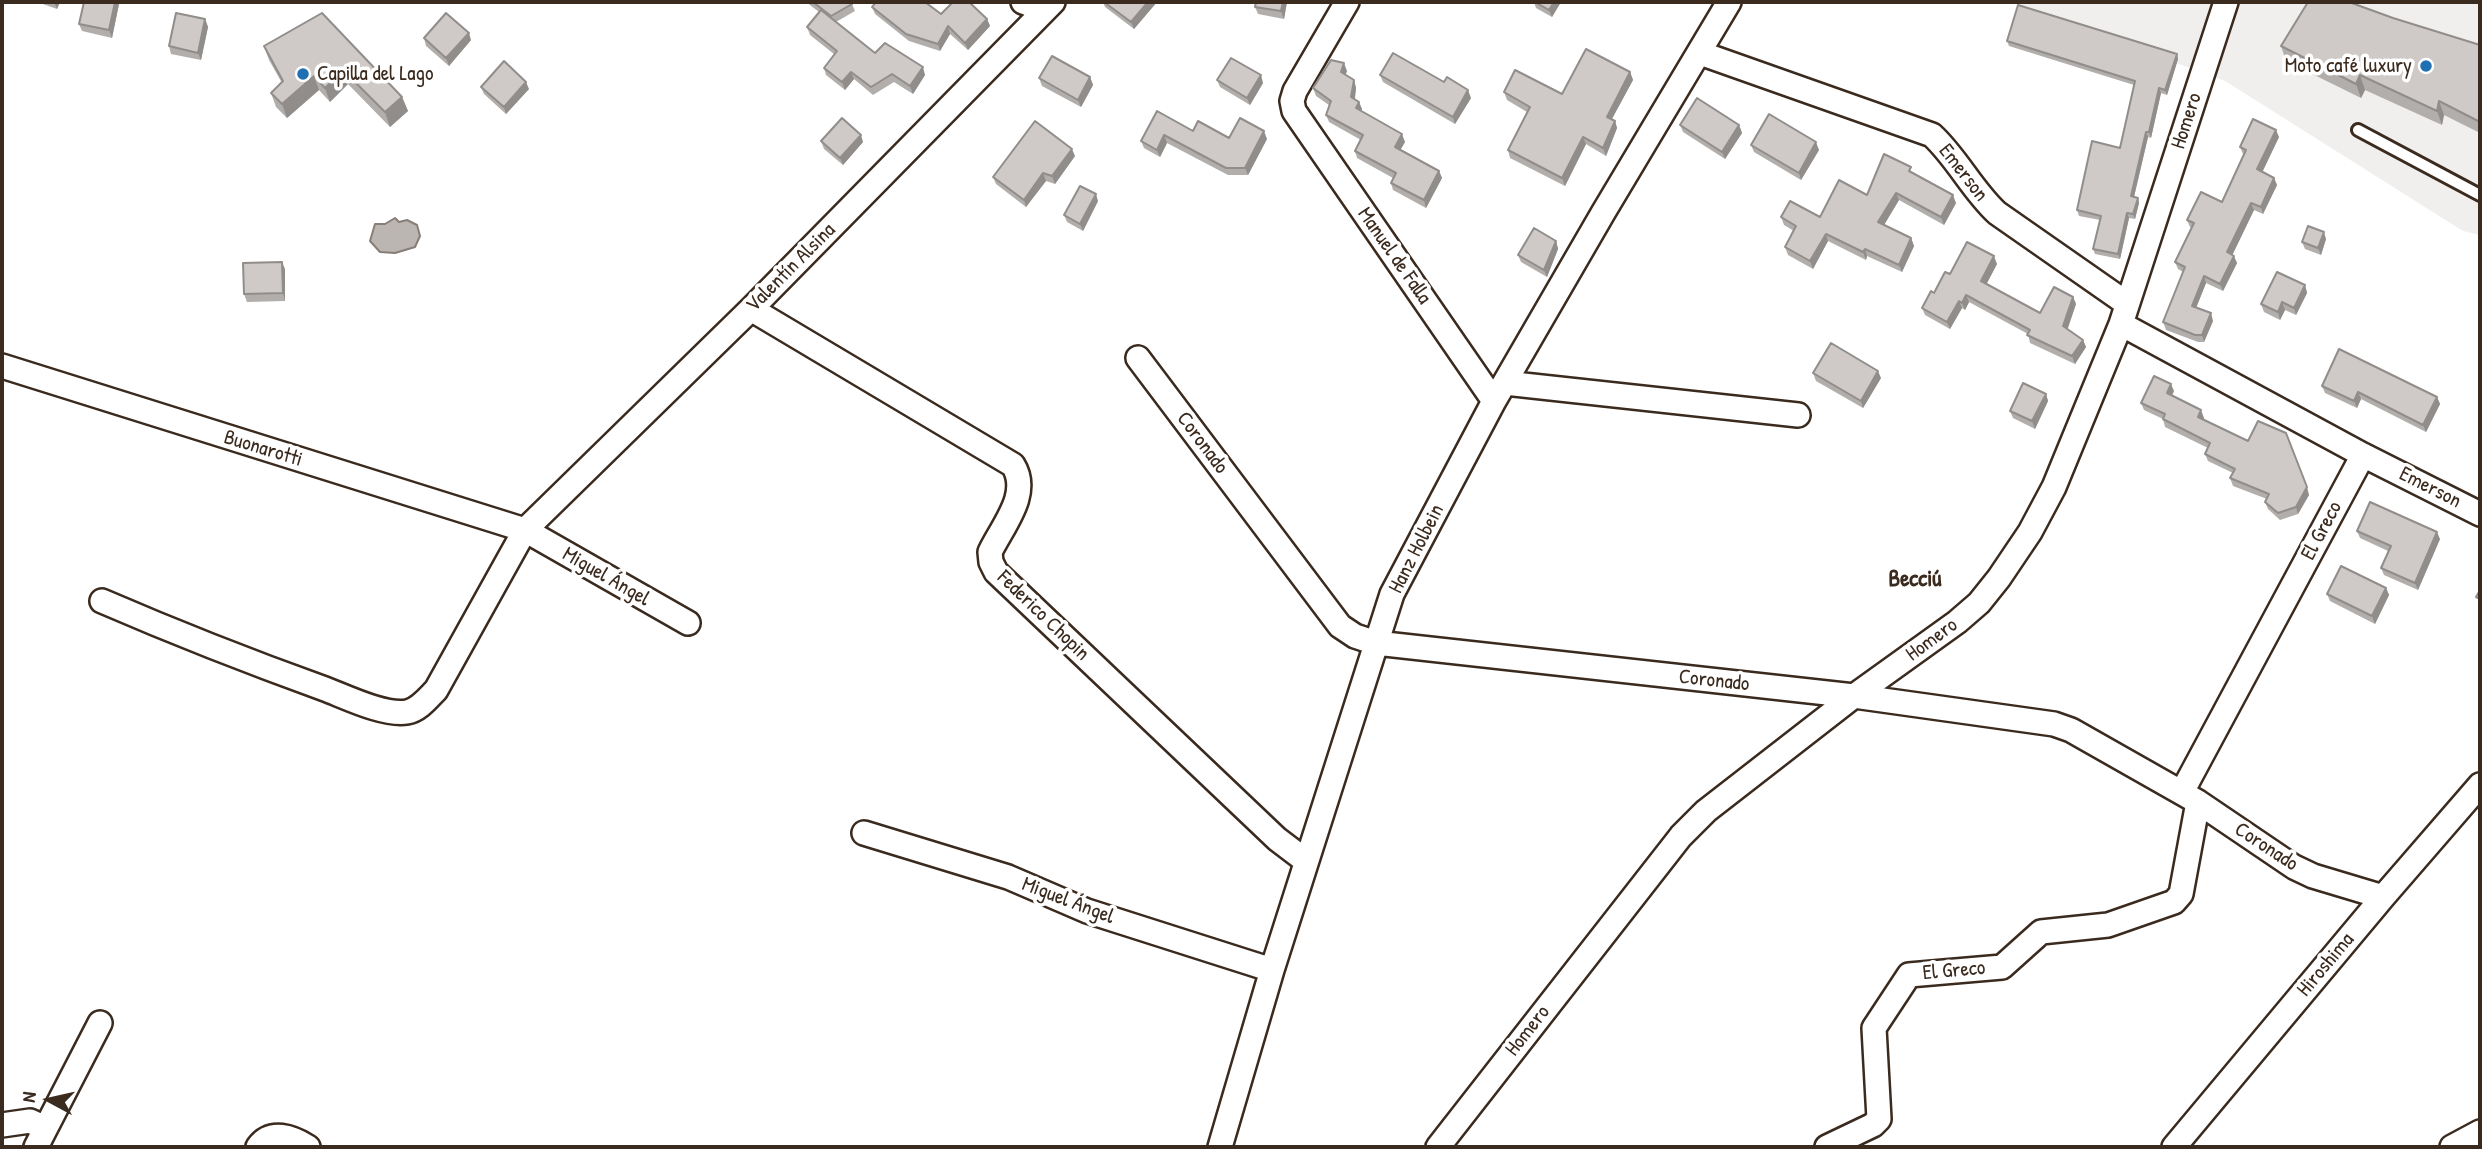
<!DOCTYPE html>
<meta charset="utf-8">
<style>
body{margin:0}
#map{position:relative;width:2482px;height:1149px;overflow:hidden;background:#fff;font-family:"Patrick Hand",sans-serif}
canvas{display:block}
.frame{position:absolute;inset:0;border:4px solid #3b2a1e;pointer-events:none}
.north{position:absolute;left:14px;top:1065px;width:70px;height:70px;-webkit-text-stroke:5px #fff;paint-order:stroke;rotate:278deg;font-size:19px;font-weight:700;line-height:28px;text-align:center;color:#3b2a1e}
.north::after{content:'';display:block;margin:auto;width:24px;height:32px;background:#3b2a1e;clip-path:polygon(50% 0,100% 100%,50% 72%,0 100%)}
</style>
<div id="map">
<canvas width="2482" height="1149"></canvas>
<div class="frame"></div>
<div class="north">N</div>
</div>
<script>
const c = document.querySelector('canvas').getContext('2d');
c.lineJoin = 'round';
function fill(path, color) {
  c.fillStyle = color;
  c.fill(path, 'evenodd');
}
function strokePath(path, color, width, dash) {
  c.strokeStyle = color;
  c.lineWidth = width;
  c.lineCap = dash ? 'butt' : 'round';
  c.setLineDash(dash || []);
  c.stroke(path);
}
function label(font, color, halo, rows, align = 'center') {
  c.font = font + ' "Patrick Hand",sans-serif';
  c.lineWidth = 7;
  c.setLineDash([]);
  c.textBaseline = 'middle';
  c.strokeStyle = halo;
  c.fillStyle = color;
  for (const [text, x, y, turn = 0] of rows) {
    c.save();
    c.translate(x, y);
    c.rotate((+turn || 0) * Math.PI / 180);
    c.textAlign = isNaN(turn) ? turn : align;
    if (halo) c.strokeText(text, 0, 0);
    c.fillText(text, 0, 0);
    c.restore();
  }
}
fill(new Path2D(`
 M 2012,2 L 2480,2 L 2480,235 L 2463,231 L 2225,81 Z`), '#f1efee');
const water = new Path2D(`
 M 395,218 L 399,222 L 407,220 L 417,225 L 420,236 L 415,247 L 395,253 L 380,252 L 370,241 L 375,224 L 385,224 Z`);
fill(water, '#bcb6b3');
strokePath(water, '#887e77', 2);
const service = new Path2D(`
 M 2358,130 L 2480,195`);
const minor = new Path2D(`
 M 1023,2 L 1045,10
 M 1347,2 L 1295,91 L 1292,101 L 1294,111 L 1494,401
 M 1700,53 L 1932,135 C 1957,158 1972,190 1997,213 L 2126,303
 M 751,309 L 1013,465 C 1031,494 1003,525 990,552 L 991,562 L 996,572 L 1277,839 L 1306,861
 M 2121,324 L 2363,455 L 2480,514
 M 1138,358 L 1340,626 L 1355,636 L 1376,643 L 1854,696 L 2054,724 L 2071,730 L 2198,802 L 2294,867 L 2313,876 L 2383,897
 M 2,366 L 525,530 L 688,623
 M 1505,383 L 1798,415
 M 102,601 C 176,633 250,662 325,689 C 346,697 385,716 407,712 C 419,710 428,698 436,690 L 525,530 L 751,309 L 1053,2
 M 2182,792 L 2363,455
 M 864,833 L 1008,877 L 1087,911 L 1272,970
 M 2,1125 L 30,1121 L 45,1128
 M 36,1147 L 100,1023
 M 258,1147 C 271,1129 292,1137 308,1147
 M 1220,1147 L 1272,970 L 1392,594 L 1494,401 L 1603,213 L 1729,2
 M 1438,1147 L 1681,836 L 1706,811 L 1854,696 L 1957,622 L 1979,603 L 1999,578 L 2030,532 L 2054,487 L 2121,324 L 2226,2
 M 1827,1147 L 1873,1125 L 1879,1119 L 1874,1028 L 1909,975 L 2002,967 L 2041,932 L 2108,925 L 2174,902 L 2181,894 L 2198,802
 M 2174,1147 L 2383,897 L 2480,785
 M 2452,1147 L 2480,1132`);
strokePath(service, '#3b2a1e', 16);
strokePath(minor, '#3b2a1e', 28);
strokePath(service, '#fff', 10);
strokePath(minor, '#fff', 23);
fill(new Path2D(`
 M 37,2 L 60,2 L 57,9 Z
 M 806,2 L 849,2 L 852,4 L 855,11 L 836,22 L 875,53 L 925,75 L 913,94 L 894,82 L 873,95 L 854,79 L 845,90 L 826,75 L 824,68 L 834,54 L 810,35 L 807,27 L 819,12 Z
 M 1103,2 L 1157,2 L 1134,29 L 1105,7 Z
 M 1256,2 L 1287,2 L 1284,19 L 1258,14 L 1255,7 Z
 M 1534,2 L 1561,2 L 1552,17 L 1536,8 Z
 M 119,4 L 112,38 L 82,31 L 79,24 Z
 M 872,7 L 987,19 L 990,26 L 968,50 L 950,34 L 940,51 L 909,41 L 875,14 Z
 M 322,13 L 402,97 L 408,111 L 390,127 L 348,84 L 330,102 L 319,90 L 287,118 L 276,107 L 271,93 L 282,83 L 269,60 L 264,46 Z
 M 2393,18 L 2480,45 L 2480,133 L 2444,115 L 2442,125 L 2365,90 L 2361,98 L 2286,61 L 2281,46 Z
 M 205,19 L 208,27 L 201,60 L 171,54 L 169,46 Z
 M 424,38 L 471,40 L 449,66 L 426,46 Z
 M 2007,41 L 2177,54 L 2178,59 L 2167,95 L 2161,93 L 2151,138 L 2148,137 L 2134,197 L 2138,198 L 2139,203 L 2135,219 L 2129,218 L 2120,259 L 2095,254 L 2093,249 L 2100,220 L 2079,216 L 2077,210 L 2120,148 L 2134,85 L 2009,46 Z
 M 1347,71 L 1345,75 L 1354,80 L 1356,88 L 1355,99 L 1359,102 L 1362,109 L 1361,111 L 1405,142 L 1400,150 L 1439,171 L 1442,178 L 1426,208 L 1393,190 L 1391,183 L 1393,178 L 1357,158 L 1355,151 L 1361,140 L 1329,122 L 1326,115 L 1329,105 L 1316,96 L 1313,88 Z
 M 1630,72 L 1633,80 L 1612,119 L 1615,121 L 1617,128 L 1606,156 L 1586,144 L 1565,186 L 1510,158 L 1508,150 L 1527,112 L 1507,100 L 1504,92 L 1562,94 Z
 M 1380,75 L 1471,98 L 1455,124 L 1383,82 Z
 M 1090,77 L 1093,85 L 1081,107 L 1042,86 L 1039,78 Z
 M 1217,80 L 1263,83 L 1250,105 L 1220,87 Z
 M 481,87 L 529,89 L 506,114 L 484,94 Z
 M 1157,111 L 1193,131 L 1229,138 L 1267,139 L 1248,175 L 1228,175 L 1167,143 L 1160,157 L 1144,148 L 1141,141 Z
 M 1680,125 L 1739,125 L 1742,133 L 1725,159 L 1683,132 Z
 M 2279,137 L 2262,172 L 2274,178 L 2277,185 L 2263,214 L 2254,210 L 2232,255 L 2237,263 L 2223,291 L 2206,283 L 2196,308 L 2213,321 L 2204,342 L 2198,342 L 2166,330 L 2163,322 L 2183,272 L 2178,269 L 2175,262 L 2192,228 L 2190,227 L 2187,220 L 2222,202 L 2244,155 L 2243,154 L 2240,147 Z
 M 821,141 L 863,142 L 843,165 L 824,149 Z
 M 1751,145 L 1819,150 L 1801,180 L 1754,152 Z
 M 1075,156 L 1055,184 L 1046,181 L 1026,207 L 996,184 L 993,177 Z
 M 1914,174 L 1956,203 L 1944,225 L 1899,200 L 1884,225 L 1911,238 L 1914,246 L 1902,272 L 1867,256 L 1866,260 L 1828,241 L 1813,269 L 1788,255 L 1785,247 L 1794,231 L 1784,225 L 1781,217 L 1820,217 Z
 M 1098,201 L 1083,231 L 1067,222 L 1064,215 Z
 M 2326,239 L 2321,255 L 2305,249 L 2302,242 Z
 M 1556,241 L 1558,249 L 1547,277 L 1521,262 L 1518,255 Z
 M 1997,264 L 1986,284 L 2040,313 L 2073,297 L 2076,304 L 2067,329 L 2083,340 L 2086,347 L 2075,364 L 2030,343 L 2028,334 L 1969,302 L 1965,310 L 1962,308 L 1950,329 L 1925,315 L 1922,308 L 1950,274 Z
 M 285,269 L 285,301 L 247,302 L 244,294 Z
 M 2305,285 L 2307,293 L 2296,315 L 2285,310 L 2280,320 L 2264,312 L 2261,304 Z
 M 1813,373 L 1881,378 L 1863,408 L 1816,381 Z
 M 2322,386 L 2437,397 L 2440,404 L 2426,432 L 2361,399 L 2357,408 L 2325,393 Z
 M 2174,391 L 2172,396 L 2204,418 L 2203,419 L 2309,495 L 2298,514 L 2280,520 L 2268,509 L 2265,502 L 2267,499 L 2233,486 L 2230,478 L 2233,473 L 2208,461 L 2205,454 L 2208,448 L 2165,427 L 2163,419 L 2144,410 L 2141,403 Z
 M 2046,394 L 2048,401 L 2035,429 L 2013,418 L 2010,411 Z
 M 2357,531 L 2440,539 L 2418,590 L 2384,575 L 2381,568 L 2388,551 L 2360,538 Z
 M 2386,588 L 2389,595 L 2375,624 L 2330,601 L 2327,594 Z`), '#b2aeab');
fill(new Path2D(`
 M 54,2 L 60,2 L 57,9 Z
 M 115,2 L 118,2 L 119,4 L 112,38 L 109,30 Z
 M 1148,2 L 1157,2 L 1134,29 L 1131,22 Z
 M 1283,2 L 1287,2 L 1284,19 L 1281,11 Z
 M 1554,2 L 1561,2 L 1552,17 L 1549,10 Z
 M 205,19 L 208,27 L 201,60 L 198,53 Z
 M 987,19 L 990,26 L 968,50 L 965,43 Z
 M 948,26 L 950,34 L 940,51 L 938,44 Z
 M 469,33 L 471,40 L 449,66 L 446,58 Z
 M 2177,54 L 2178,59 L 2167,95 L 2165,90 Z
 M 1344,63 L 1347,71 L 1344,79 L 1341,72 Z
 M 923,67 L 925,75 L 913,94 L 910,86 Z
 M 343,70 L 348,84 L 330,102 L 325,88 Z
 M 851,72 L 854,79 L 845,90 L 842,82 Z
 M 1630,72 L 1633,80 L 1609,124 L 1607,117 Z
 M 1261,75 L 1263,83 L 1250,105 L 1247,98 Z
 M 2360,75 L 2365,90 L 2361,98 L 2356,84 Z
 M 314,76 L 319,90 L 287,118 L 282,104 Z
 M 1090,77 L 1093,85 L 1081,107 L 1078,100 Z
 M 1354,80 L 1356,88 L 1354,104 L 1351,97 Z
 M 526,82 L 529,89 L 506,114 L 504,107 Z
 M 2159,88 L 2161,93 L 2151,138 L 2149,132 Z
 M 1468,90 L 1471,98 L 1455,124 L 1453,117 Z
 M 402,97 L 408,111 L 390,127 L 385,112 Z
 M 2439,101 L 2444,115 L 2442,125 L 2437,111 Z
 M 1359,102 L 1362,109 L 1358,116 L 1356,108 Z
 M 1615,121 L 1617,128 L 1606,156 L 1603,148 Z
 M 1739,125 L 1742,133 L 1725,159 L 1722,152 Z
 M 2276,130 L 2279,137 L 2260,177 L 2257,169 Z
 M 1264,131 L 1267,139 L 1248,175 L 1245,168 Z
 M 2146,132 L 2148,137 L 2133,201 L 2131,196 Z
 M 1402,134 L 1405,142 L 1398,154 L 1395,147 Z
 M 861,135 L 863,142 L 843,165 L 840,158 Z
 M 1164,135 L 1167,143 L 1160,157 L 1157,150 Z
 M 1583,137 L 1586,144 L 1565,186 L 1562,178 Z
 M 1816,142 L 1819,150 L 1801,180 L 1799,173 Z
 M 1072,149 L 1075,156 L 1055,184 L 1052,176 Z
 M 1439,171 L 1442,178 L 1426,208 L 1424,200 Z
 M 1043,173 L 1046,181 L 1026,207 L 1024,200 Z
 M 2274,178 L 2277,185 L 2263,214 L 2261,207 Z
 M 1896,193 L 1899,200 L 1881,230 L 1878,222 Z
 M 1096,194 L 1098,201 L 1083,231 L 1080,224 Z
 M 1953,195 L 1956,203 L 1944,225 L 1941,217 Z
 M 2138,198 L 2139,203 L 2135,219 L 2133,214 Z
 M 2251,203 L 2254,210 L 2230,260 L 2227,252 Z
 M 2127,213 L 2129,218 L 2120,259 L 2118,254 Z
 M 2324,232 L 2326,239 L 2321,255 L 2318,248 Z
 M 1826,234 L 1828,241 L 1813,269 L 1810,261 Z
 M 1911,238 L 1914,246 L 1902,272 L 1899,265 Z
 M 1556,241 L 1558,249 L 1547,277 L 1544,270 Z
 M 1865,249 L 1867,256 L 1866,260 L 1863,252 Z
 M 1994,256 L 1997,264 L 1984,289 L 1981,281 Z
 M 2234,256 L 2237,263 L 2223,291 L 2220,284 Z
 M 282,262 L 285,269 L 285,301 L 283,293 Z
 M 2204,276 L 2206,283 L 2194,313 L 2192,306 Z
 M 2305,285 L 2307,293 L 2296,315 L 2294,308 Z
 M 1966,295 L 1969,302 L 1965,310 L 1962,303 Z
 M 2073,297 L 2076,304 L 2066,334 L 2063,326 Z
 M 1959,301 L 1962,308 L 1950,329 L 1947,322 Z
 M 2282,302 L 2285,310 L 2280,320 L 2278,312 Z
 M 2211,313 L 2213,321 L 2204,342 L 2202,335 Z
 M 2083,340 L 2086,347 L 2075,364 L 2072,356 Z
 M 1878,371 L 1881,378 L 1863,408 L 1861,401 Z
 M 2171,384 L 2174,391 L 2169,400 L 2167,393 Z
 M 2358,392 L 2361,399 L 2357,408 L 2354,401 Z
 M 2046,394 L 2048,401 L 2035,429 L 2032,421 Z
 M 2437,397 L 2440,404 L 2426,432 L 2423,425 Z
 M 2201,410 L 2204,418 L 2201,424 L 2198,417 Z
 M 2307,487 L 2309,495 L 2298,514 L 2296,507 Z
 M 2437,532 L 2440,539 L 2418,590 L 2415,583 Z
 M 2386,588 L 2389,595 L 2375,624 L 2372,616 Z`), '#918d8b');
const building = new Path2D(`
 M 84,2 L 115,2 L 109,30 L 79,24 Z
 M 813,2 L 849,2 L 852,4 L 831,16 Z
 M 876,2 L 925,2 L 941,14 L 953,2 L 969,2 L 987,19 L 965,43 L 948,26 L 938,44 L 906,34 L 872,7 Z
 M 1104,2 L 1148,2 L 1131,22 Z
 M 1256,2 L 1283,2 L 1281,11 L 1255,7 Z
 M 1535,2 L 1554,2 L 1549,10 Z
 M 2308,2 L 2349,2 L 2393,18 L 2480,45 L 2480,122 L 2439,101 L 2437,111 L 2360,75 L 2356,84 L 2281,46 Z
 M 2018,5 L 2177,54 L 2165,90 L 2159,88 L 2149,132 L 2146,132 L 2131,196 L 2138,198 L 2133,214 L 2127,213 L 2118,254 L 2093,249 L 2101,216 L 2077,210 L 2092,141 L 2120,148 L 2135,81 L 2007,41 Z
 M 821,10 L 875,53 L 885,43 L 923,67 L 910,86 L 892,74 L 871,87 L 851,72 L 842,82 L 824,68 L 837,51 L 807,27 Z
 M 176,13 L 205,19 L 198,53 L 169,46 Z
 M 322,13 L 402,97 L 385,112 L 343,70 L 325,88 L 314,76 L 282,104 L 271,93 L 283,81 L 264,46 Z
 M 446,13 L 469,33 L 446,58 L 424,38 Z
 M 1586,49 L 1630,72 L 1607,117 L 1615,121 L 1603,148 L 1583,137 L 1562,178 L 1508,150 L 1530,107 L 1504,92 L 1515,70 L 1562,94 Z
 M 1393,53 L 1444,82 L 1447,77 L 1468,90 L 1453,117 L 1380,75 Z
 M 1052,56 L 1090,77 L 1078,100 L 1039,78 Z
 M 1231,58 L 1261,75 L 1247,98 L 1217,80 Z
 M 1331,60 L 1344,63 L 1341,72 L 1354,80 L 1351,97 L 1359,102 L 1356,108 L 1402,134 L 1395,147 L 1439,171 L 1424,200 L 1391,183 L 1396,173 L 1355,151 L 1363,135 L 1326,115 L 1331,101 L 1313,88 Z
 M 504,61 L 526,82 L 504,107 L 481,87 Z
 M 1697,98 L 1739,125 L 1722,152 L 1680,125 Z
 M 1157,111 L 1193,131 L 1198,121 L 1229,138 L 1240,118 L 1264,131 L 1245,168 L 1226,168 L 1164,135 L 1157,150 L 1141,141 Z
 M 1769,114 L 1816,142 L 1799,173 L 1751,145 Z
 M 842,118 L 861,135 L 840,158 L 821,141 Z
 M 2253,119 L 2276,130 L 2257,169 L 2274,178 L 2261,207 L 2251,203 L 2227,252 L 2234,256 L 2220,284 L 2204,276 L 2192,306 L 2211,313 L 2202,335 L 2195,335 L 2163,322 L 2185,267 L 2175,262 L 2194,223 L 2187,220 L 2201,192 L 2222,202 L 2246,150 L 2240,147 Z
 M 1035,121 L 1072,149 L 1052,176 L 1043,173 L 1024,200 L 993,177 Z
 M 1884,154 L 1911,167 L 1909,171 L 1953,195 L 1941,217 L 1896,193 L 1878,222 L 1911,238 L 1899,265 L 1865,249 L 1863,252 L 1826,234 L 1810,261 L 1785,247 L 1796,226 L 1781,217 L 1790,201 L 1820,217 L 1839,180 L 1867,195 Z
 M 1080,186 L 1096,194 L 1080,224 L 1064,215 Z
 M 2308,226 L 2324,232 L 2318,248 L 2302,242 Z
 M 1534,228 L 1556,241 L 1544,270 L 1518,255 Z
 M 1967,242 L 1994,256 L 1981,281 L 2040,313 L 2054,287 L 2073,297 L 2063,326 L 2083,340 L 2072,356 L 2027,335 L 2030,330 L 1966,295 L 1962,303 L 1959,301 L 1947,322 L 1922,308 L 1931,291 L 1934,293 L 1945,272 L 1950,274 Z
 M 282,262 L 283,293 L 244,294 L 243,263 Z
 M 2277,272 L 2305,285 L 2294,308 L 2282,302 L 2278,312 L 2261,304 Z
 M 1831,343 L 1878,371 L 1861,401 L 1813,373 Z
 M 2339,349 L 2437,397 L 2423,425 L 2358,392 L 2354,401 L 2322,386 Z
 M 2154,376 L 2171,384 L 2167,393 L 2201,410 L 2198,417 L 2248,441 L 2258,421 L 2286,433 L 2307,487 L 2296,507 L 2278,513 L 2265,502 L 2269,494 L 2230,478 L 2235,469 L 2205,454 L 2210,443 L 2163,419 L 2165,414 L 2141,403 Z
 M 2023,383 L 2046,394 L 2032,421 L 2010,411 Z
 M 2370,502 L 2437,532 L 2415,583 L 2381,568 L 2391,546 L 2357,531 Z
 M 2341,566 L 2386,588 L 2372,616 L 2327,594 Z
 M 2480,590 L 2480,599 L 2476,597 Z`);
fill(building, '#cfcac7');
strokePath(building, '#918d8b', 2);
for (const [x, y, r, color] of [
 [2426,66,7,"#1f6fb2"],
 [303,74,7,"#1f6fb2"]
]) {
  const dot = new Path2D();
  dot.arc(x, y, r, 0, 2 * Math.PI);
  c.fillStyle = color;
  c.fill(dot);
  strokePath(dot, '#fff', 2.5);
}
label('21px', '#3b2a1e', '#fff', [
 ["Moto café luxury",2412,66],
 ["Capilla del Lago",317,74,"left"]
], 'right');
label('21px', '#3b2a1e', '#fff', [
 ["Homero",2187,121,-72],
 ["Emerson",1963,173,52],
 ["Manuel de Falla",1394,256,55],
 ["Valentín Alsina",791,268,-45],
 ["Coronado",1202,443,53],
 ["Buonarotti",263,449,17],
 ["Emerson",2430,488,27],
 ["El Greco",2322,531,-62],
 ["Hanz Holbein",1417,549,-63],
 ["Miguel Ángel",606,577,30],
 ["Federico Chopin",1043,616,44],
 ["Homero",1932,640,-36],
 ["Coronado",1714,681,6],
 ["Coronado",2266,847,33],
 ["Miguel Ángel",1068,901,21],
 ["Hiroshima",2326,965,-50],
 ["El Greco",1954,971,-5],
 ["Homero",1528,1031,-52]
]);
label('bold 23px', '#3b2a1e', '#fff', [
 ["Becciú",1915,580]
]);
</script>
